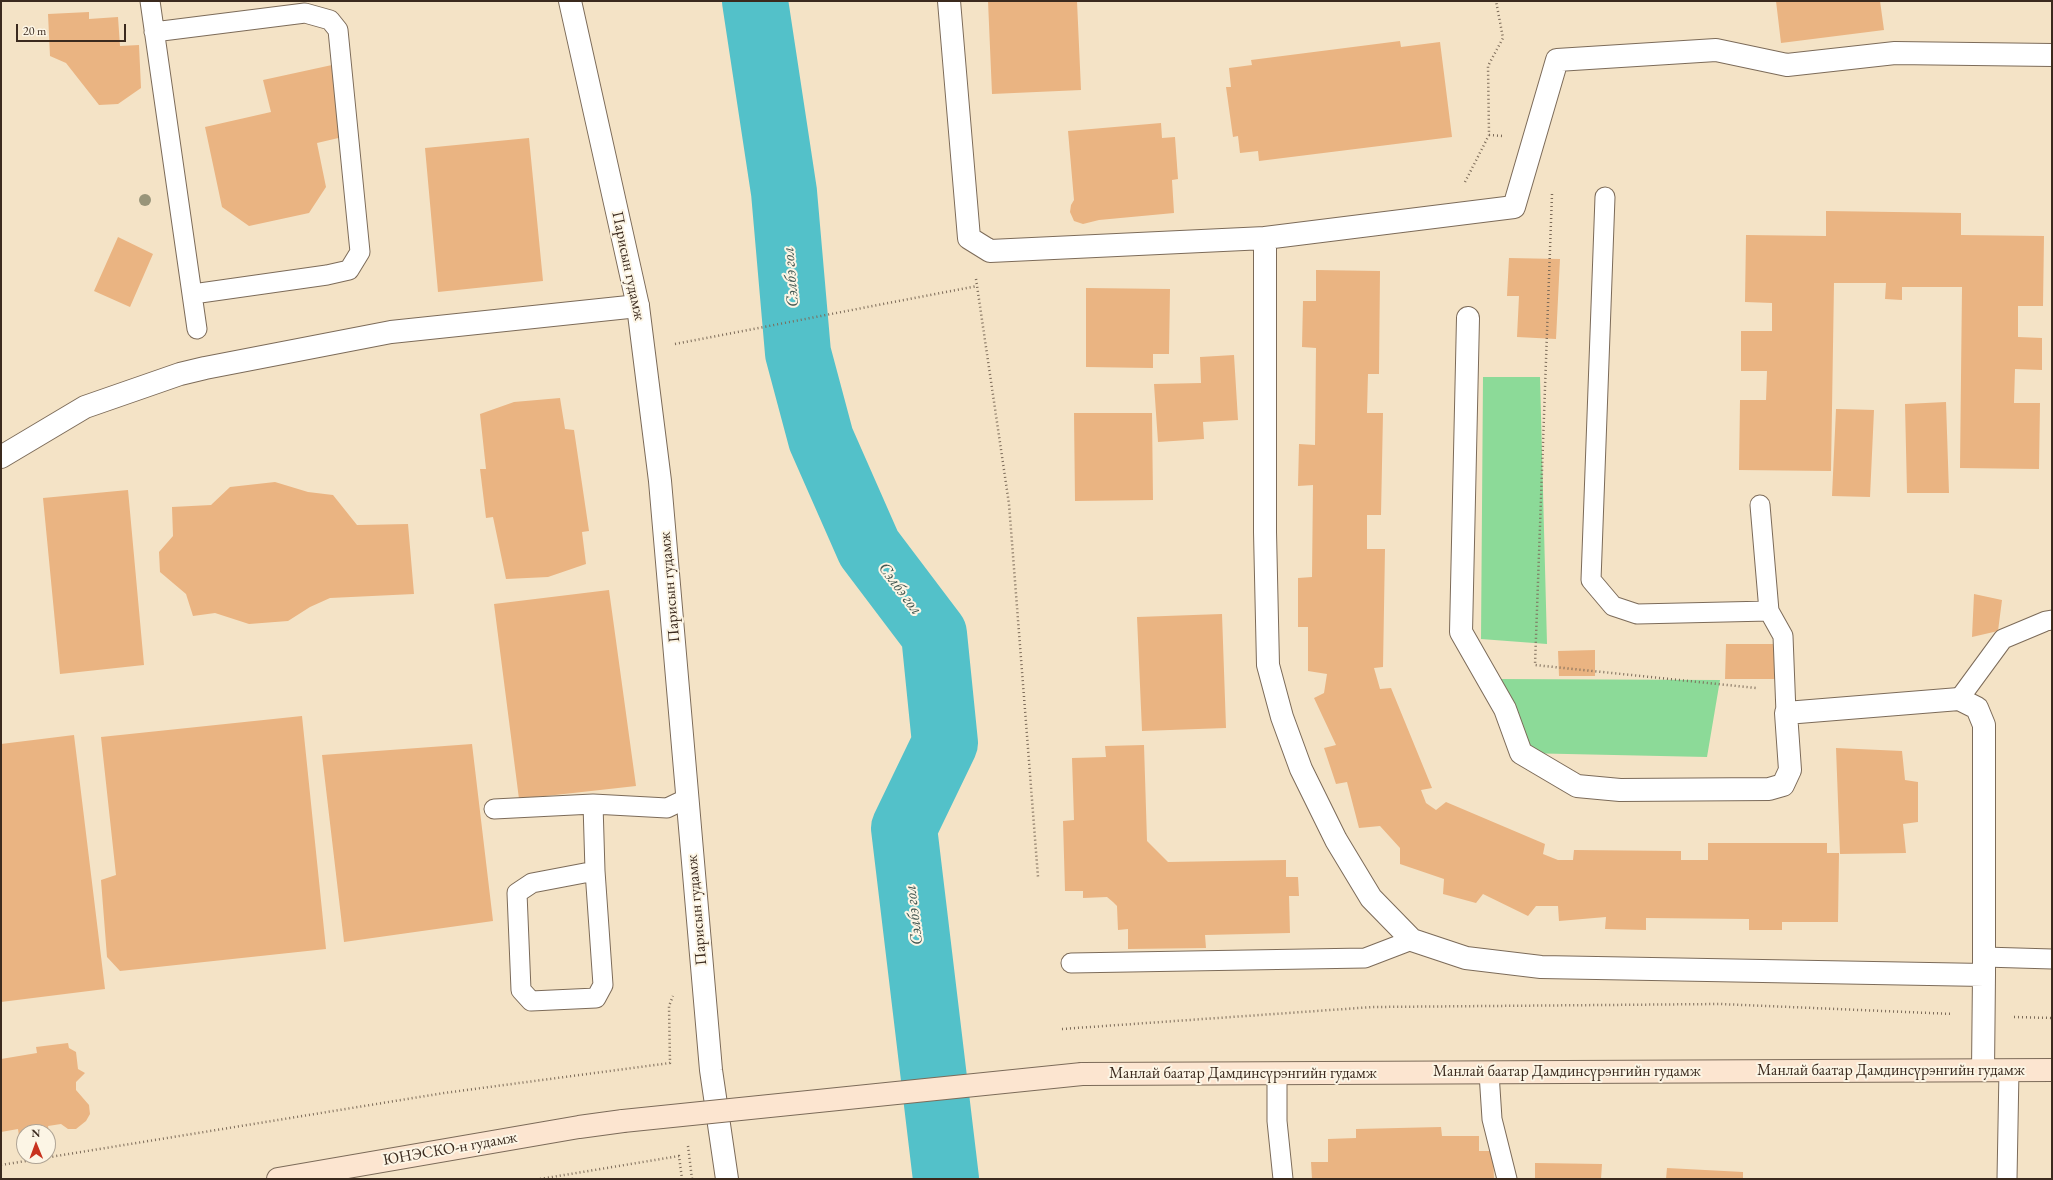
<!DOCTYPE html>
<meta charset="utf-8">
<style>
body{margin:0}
#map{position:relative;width:2053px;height:1180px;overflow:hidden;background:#f4e3c6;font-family:"EB Garamond",serif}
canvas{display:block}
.frame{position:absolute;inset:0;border:2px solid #3b2a1e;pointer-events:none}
.north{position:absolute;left:16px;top:1124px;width:40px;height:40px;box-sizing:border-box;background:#fcf5e5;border:1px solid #afa495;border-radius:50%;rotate:359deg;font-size:11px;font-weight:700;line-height:16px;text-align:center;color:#3b2a1e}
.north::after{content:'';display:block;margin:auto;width:14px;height:18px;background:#c8321e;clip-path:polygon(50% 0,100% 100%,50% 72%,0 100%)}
.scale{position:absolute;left:16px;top:24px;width:110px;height:18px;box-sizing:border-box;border:2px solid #3b2a1e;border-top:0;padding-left:5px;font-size:12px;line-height:14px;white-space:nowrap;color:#3b2a1e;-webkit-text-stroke:3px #fcf5e5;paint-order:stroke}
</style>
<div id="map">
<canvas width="2053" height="1180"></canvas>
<div class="frame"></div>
<div class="north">N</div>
<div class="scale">20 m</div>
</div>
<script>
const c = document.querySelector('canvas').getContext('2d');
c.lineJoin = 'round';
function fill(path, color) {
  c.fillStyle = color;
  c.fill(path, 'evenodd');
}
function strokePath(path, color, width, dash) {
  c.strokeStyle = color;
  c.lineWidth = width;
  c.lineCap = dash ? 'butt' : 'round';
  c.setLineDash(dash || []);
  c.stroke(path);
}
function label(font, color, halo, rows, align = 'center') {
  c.font = font + ' "EB Garamond",serif';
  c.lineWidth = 4;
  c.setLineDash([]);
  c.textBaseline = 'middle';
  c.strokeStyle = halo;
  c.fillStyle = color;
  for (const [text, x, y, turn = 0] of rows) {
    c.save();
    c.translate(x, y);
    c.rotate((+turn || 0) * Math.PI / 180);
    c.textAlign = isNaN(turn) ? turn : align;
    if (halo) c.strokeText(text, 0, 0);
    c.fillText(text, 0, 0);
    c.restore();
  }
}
fill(new Path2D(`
 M 1483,377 L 1540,377 L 1547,644 L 1481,639 Z
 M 1498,679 L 1720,680 L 1707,757 L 1521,753 Z`), '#8cda98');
strokePath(new Path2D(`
 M 755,1 L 784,192 L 798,353 L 821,439 L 869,548 L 934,634 L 945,743 L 904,828 L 946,1179`), '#53c1c9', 66);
fill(new Path2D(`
 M 988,1 L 1077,1 L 1081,90 L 992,94 Z
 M 1776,1 L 1880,1 L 1884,30 L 1781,43 Z
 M 89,12 L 89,19 L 118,17 L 120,46 L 139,45 L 141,88 L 118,104 L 99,105 L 66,63 L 50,56 L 48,14 Z
 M 1400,41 L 1401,47 L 1440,42 L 1452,137 L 1259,161 L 1258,151 L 1240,153 L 1238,136 L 1233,137 L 1226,87 L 1231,87 L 1229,68 L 1252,65 L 1251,60 Z
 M 332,65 L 347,136 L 317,143 L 326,187 L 309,213 L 249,226 L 222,207 L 205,127 L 271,112 L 263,80 Z
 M 1161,123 L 1162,138 L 1175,137 L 1178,179 L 1172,180 L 1174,213 L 1099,220 L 1083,224 L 1074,221 L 1070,212 L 1071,205 L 1074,200 L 1068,131 Z
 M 529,138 L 543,281 L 438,292 L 425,148 Z
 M 1826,211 L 1961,213 L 1961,235 L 2044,236 L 2043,306 L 2018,306 L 2018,337 L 2042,338 L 2042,370 L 2015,369 L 2014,403 L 2040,403 L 2039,469 L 1960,468 L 1962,287 L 1902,287 L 1902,300 L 1885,299 L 1886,283 L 1834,283 L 1831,471 L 1739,470 L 1740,400 L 1766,400 L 1767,371 L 1741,371 L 1741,331 L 1772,331 L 1772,303 L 1745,302 L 1746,235 L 1826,236 Z
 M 118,237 L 153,254 L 130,307 L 94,291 Z
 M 1509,258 L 1560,259 L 1556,339 L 1517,337 L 1519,296 L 1507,296 Z
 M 1316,270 L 1380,271 L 1379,374 L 1368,374 L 1367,413 L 1383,413 L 1381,515 L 1367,515 L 1367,549 L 1385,549 L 1383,667 L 1374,668 L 1380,689 L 1391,688 L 1432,788 L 1421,790 L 1426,803 L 1436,810 L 1446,802 L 1545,844 L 1543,854 L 1558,860 L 1573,860 L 1574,850 L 1681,851 L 1681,860 L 1708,860 L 1708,843 L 1827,843 L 1827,853 L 1839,853 L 1838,922 L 1782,922 L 1782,930 L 1749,930 L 1749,919 L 1646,918 L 1646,930 L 1605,929 L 1606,917 L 1559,921 L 1558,906 L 1536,906 L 1528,916 L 1483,894 L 1476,903 L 1443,894 L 1444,879 L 1400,864 L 1400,848 L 1380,826 L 1359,828 L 1347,782 L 1336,784 L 1324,748 L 1336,745 L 1314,698 L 1324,693 L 1327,674 L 1308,671 L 1308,627 L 1298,627 L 1298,578 L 1312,577 L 1313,485 L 1298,486 L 1299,444 L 1315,445 L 1316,348 L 1302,347 L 1303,301 L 1316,301 Z
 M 1086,288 L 1170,289 L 1169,354 L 1153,354 L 1153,368 L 1086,367 Z
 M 1234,355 L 1238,420 L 1203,422 L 1204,439 L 1158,442 L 1154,384 L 1201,383 L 1200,357 Z
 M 560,398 L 565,429 L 574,430 L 589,531 L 582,532 L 586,564 L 548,577 L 506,579 L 493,517 L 486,518 L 480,469 L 486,469 L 480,414 L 514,402 Z
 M 1946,402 L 1949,493 L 1907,493 L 1905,404 Z
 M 1836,409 L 1874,410 L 1870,497 L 1832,496 Z
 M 1074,413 L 1152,413 L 1153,500 L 1075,501 Z
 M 275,482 L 308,492 L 333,495 L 357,525 L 408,524 L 414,594 L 330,598 L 310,607 L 288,621 L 249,624 L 215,613 L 193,616 L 186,594 L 160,572 L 159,552 L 173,536 L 172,507 L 211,505 L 230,487 Z
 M 128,490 L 144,665 L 60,674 L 43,498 Z
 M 609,590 L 636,786 L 519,799 L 494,604 Z
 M 1974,594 L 2002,600 L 1998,631 L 1972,637 Z
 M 1222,614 L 1226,728 L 1142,731 L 1137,617 Z
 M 1726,644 L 1781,644 L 1781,679 L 1725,679 Z
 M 1595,650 L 1595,676 L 1559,676 L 1558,651 Z
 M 302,716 L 326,949 L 120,971 L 107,957 L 101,880 L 116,875 L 101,737 Z
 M 74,735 L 105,989 L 1,1002 L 1,744 Z
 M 472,744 L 493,921 L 344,942 L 322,755 Z
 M 1144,745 L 1147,841 L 1168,862 L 1286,860 L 1286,877 L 1298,877 L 1299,896 L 1289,896 L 1290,933 L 1205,935 L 1206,948 L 1128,949 L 1128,929 L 1118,930 L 1117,906 L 1113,902 L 1107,897 L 1083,898 L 1083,891 L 1065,891 L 1063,821 L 1074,820 L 1072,758 L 1106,757 L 1105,746 Z
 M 1836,748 L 1902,751 L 1905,780 L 1918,782 L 1918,822 L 1903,824 L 1906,853 L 1840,854 Z
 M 68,1043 L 69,1048 L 76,1052 L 78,1069 L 85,1073 L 76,1082 L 76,1090 L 89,1105 L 90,1114 L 86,1121 L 76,1129 L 68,1129 L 61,1124 L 48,1126 L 49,1132 L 24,1132 L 24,1135 L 19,1136 L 18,1129 L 1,1132 L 1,1059 L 37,1053 L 36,1047 Z
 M 1441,1127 L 1442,1136 L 1479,1136 L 1479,1151 L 1493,1151 L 1494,1179 L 1312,1179 L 1311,1162 L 1328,1162 L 1328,1139 L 1356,1138 L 1356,1129 Z
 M 1535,1163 L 1602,1164 L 1601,1179 L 1535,1179 Z
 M 1667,1168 L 1743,1172 L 1743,1179 L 1666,1179 Z`), '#eab482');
const service = new Path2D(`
 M 150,1 L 197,329
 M 154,32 L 305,13 L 330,20 L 338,30 L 360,252 L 349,270 L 327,275 L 193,294
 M 1605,197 L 1591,580 L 1613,606 L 1637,614 L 1769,611
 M 1760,505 L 1769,611 L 1783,636 L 1786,713
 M 1959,699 L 2003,639 L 2046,621 L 2052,620
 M 593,804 L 595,871 L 603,985 L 596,998 L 531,1001 L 521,990 L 517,893 L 532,883 L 595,871
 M 494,809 L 593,804 L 667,808 L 688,798
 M 1984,957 L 2052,959
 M 1071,963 L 1365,958 L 1412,940
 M 1277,1073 L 1277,1121 L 1283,1179
 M 1489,1073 L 1492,1119 L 1507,1179
 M 2007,1179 L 2009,1070`);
const minor = new Path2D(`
 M 949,1 L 969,238 L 990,251 L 1265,238 L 1265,532 L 1268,665 L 1282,717 L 1301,769 L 1336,840 L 1371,898 L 1412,940 L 1466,958 L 1541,967 L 1984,975 L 1983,1070
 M 1265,238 L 1514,207 L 1557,60 L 1716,50 L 1787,65 L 1895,53 L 2052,55
 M 1468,318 L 1461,632 L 1505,709 L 1521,753 L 1577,786 L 1620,790 L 1769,789 L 1783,785 L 1790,770 L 1786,713 L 1959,699 L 1977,708 L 1984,725 L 1984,975
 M 1,457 L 85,407 L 180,374 L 205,368 L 391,332 L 638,306`);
const tertiary = new Path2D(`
 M 570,1 L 638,306 L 660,481 L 711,1070 L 727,1179`);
const secondary = new Path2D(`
 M 1082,1074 L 2052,1070
 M 278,1179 L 579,1127 L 623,1121`);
strokePath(service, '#7c6b59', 21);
strokePath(minor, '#7c6b59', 24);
strokePath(tertiary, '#7c6b59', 24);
strokePath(secondary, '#7c6b59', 24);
strokePath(new Path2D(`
 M 1489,135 L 1503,136
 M 1465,182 L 1489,135 L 1488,66 L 1503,38 L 1496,1
 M 1552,194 L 1535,665 L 1756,688
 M 976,279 L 1009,504 L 1038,877
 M 675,344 L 977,286
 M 2014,1017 L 2052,1018
 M 1062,1029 L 1373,1007 L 1720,1004 L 1953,1014
 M 688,1146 L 692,1179
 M 1,1165 L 444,1093 L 670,1063 L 669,1006 L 673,996
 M 540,1179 L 679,1156 L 682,1179`), '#7c6b59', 2.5, [1, 3]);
strokePath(service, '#fff', 19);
strokePath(minor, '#fff', 22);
strokePath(tertiary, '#fff', 22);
strokePath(secondary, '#fce5d0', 22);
const secondaryBridge = new Path2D(`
 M 623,1121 L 1082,1074`);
strokePath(secondaryBridge, '#7c6b59', 24, []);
strokePath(secondaryBridge, '#fce5d0', 22);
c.fillStyle = '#99957a';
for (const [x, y] of [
 [145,200]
]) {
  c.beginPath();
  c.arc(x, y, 6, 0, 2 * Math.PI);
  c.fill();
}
label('16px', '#3b2a1e', '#fcf5e5', [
 ["Парисын гудамж",628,266,78],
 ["Парисын гудамж",670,587,-95],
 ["Парисын гудамж",697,910,-95],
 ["Манлай баатар Дамдинсүрэнгийн гудамж",1891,1071],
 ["Манлай баатар Дамдинсүрэнгийн гудамж",1567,1072],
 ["Манлай баатар Дамдинсүрэнгийн гудамж",1243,1074],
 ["ЮНЭСКО-н гудамж",450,1149,-10]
]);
label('italic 17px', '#425751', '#fcf5e5', [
 ["Сэлбэ гол",791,277,-95],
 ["Сэлбэ гол",900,589,53],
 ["Сэлбэ гол",914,915,-97]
]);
</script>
